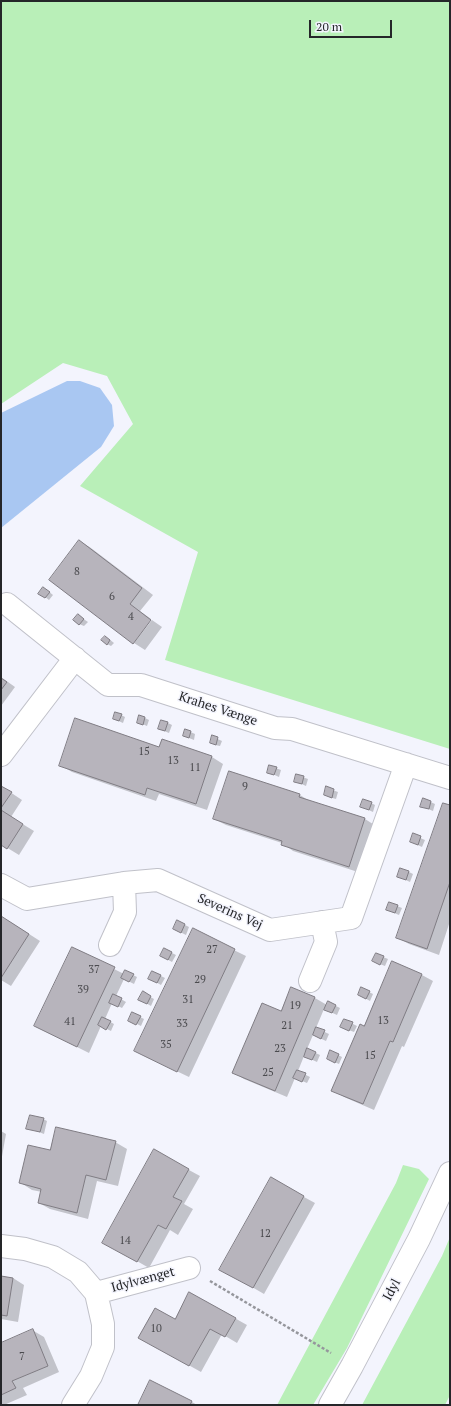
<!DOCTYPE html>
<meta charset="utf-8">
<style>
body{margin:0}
#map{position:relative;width:451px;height:1406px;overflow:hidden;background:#f3f4fd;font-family:"PT Serif",serif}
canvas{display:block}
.frame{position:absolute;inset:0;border:2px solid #252629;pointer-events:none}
.scale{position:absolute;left:309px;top:20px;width:83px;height:18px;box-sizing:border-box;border:2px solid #252629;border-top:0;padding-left:5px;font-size:12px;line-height:14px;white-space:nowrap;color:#252629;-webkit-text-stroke:3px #f3f4fd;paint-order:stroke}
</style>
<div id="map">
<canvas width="451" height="1406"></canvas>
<div class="frame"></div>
<div class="scale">20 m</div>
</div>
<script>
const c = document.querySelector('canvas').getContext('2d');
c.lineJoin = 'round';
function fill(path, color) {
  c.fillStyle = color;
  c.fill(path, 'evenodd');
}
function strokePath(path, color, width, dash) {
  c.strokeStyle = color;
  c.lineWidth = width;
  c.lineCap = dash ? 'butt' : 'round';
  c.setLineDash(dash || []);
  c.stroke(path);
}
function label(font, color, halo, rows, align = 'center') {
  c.font = font + ' "PT Serif",serif';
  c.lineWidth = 3;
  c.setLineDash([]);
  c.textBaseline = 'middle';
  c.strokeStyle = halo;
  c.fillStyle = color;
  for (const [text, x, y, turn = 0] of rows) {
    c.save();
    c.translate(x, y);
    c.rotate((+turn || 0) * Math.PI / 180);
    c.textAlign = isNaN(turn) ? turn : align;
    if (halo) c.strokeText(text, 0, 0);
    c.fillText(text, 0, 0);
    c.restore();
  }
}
fill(new Path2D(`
 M 1,1 L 450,1 L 450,749 L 165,660 L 198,552 L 80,486 L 133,424 L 107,376 L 63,363 L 1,404 Z
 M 403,1165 L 419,1169 L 429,1179 L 347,1348 L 313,1405 L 277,1405 L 396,1183 Z
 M 450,1237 L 450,1395 L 445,1405 L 362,1405 L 442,1256 Z`), '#b9efb8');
fill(new Path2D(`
 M 67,381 L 80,381 L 100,388 L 112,405 L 114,426 L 101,447 L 1,528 L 1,413 Z`), '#a9c7f2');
fill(new Path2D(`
 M 80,541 L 91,548 L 153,595 L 140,611 L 151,619 L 133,642 Z
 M 48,591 L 53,595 L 49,600 L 40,593 Z
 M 82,618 L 88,622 L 84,626 L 79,624 Z
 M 152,620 L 162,627 L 145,650 L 134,643 Z
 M 109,639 L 114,643 L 111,646 L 107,644 Z
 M 1,677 L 15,687 L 1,706 Z
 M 121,715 L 125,717 L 123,723 L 114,719 Z
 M 145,718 L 149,720 L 147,726 L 138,722 Z
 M 168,723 L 172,725 L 169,733 L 159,729 Z
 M 186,730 L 195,734 L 194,740 L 184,736 Z
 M 213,737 L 222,741 L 220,746 L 215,745 Z
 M 162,740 L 212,757 L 223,764 L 207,810 L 159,794 L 156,801 L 72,772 L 60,765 L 159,748 Z
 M 270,766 L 281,770 L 279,777 L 268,772 Z
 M 229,772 L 300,795 L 311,802 L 365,819 L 376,826 L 361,873 L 293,851 L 282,843 L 226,825 L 214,819 Z
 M 297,775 L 308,779 L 306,786 L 295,781 Z
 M 1,786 L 22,800 L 11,817 L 34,831 L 19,855 L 1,844 Z
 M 327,788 L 338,792 L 336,799 L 329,797 Z
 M 424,799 L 435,804 L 433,811 L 421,806 Z
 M 371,803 L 375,805 L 373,812 L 362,807 Z
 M 450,806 L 450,921 L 439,955 L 409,944 L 398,938 Z
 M 413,835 L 425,840 L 422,847 L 411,842 Z
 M 409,872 L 413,874 L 410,882 L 399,877 Z
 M 390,903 L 402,908 L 399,915 L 387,910 Z
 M 1,916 L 40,941 L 11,986 L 1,980 Z
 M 177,921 L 189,927 L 186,935 L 178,931 Z
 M 193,930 L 246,956 L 189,1077 L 147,1057 Z
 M 72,948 L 124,974 L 125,971 L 137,977 L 134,984 L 124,979 L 116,996 L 126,1002 L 122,1008 L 112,1003 L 105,1019 L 114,1024 L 111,1031 L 101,1026 L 89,1053 L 35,1026 Z
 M 164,949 L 176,955 L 172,962 L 161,956 Z
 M 376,954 L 388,959 L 385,966 L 377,963 Z
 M 393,962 L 422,975 L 433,981 L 404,1047 L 402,1046 L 374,1110 L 344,1097 L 333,1090 L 364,1027 Z
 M 153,972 L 165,978 L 161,985 L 150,979 Z
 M 291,988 L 315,998 L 327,1005 L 328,1002 L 340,1008 L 337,1015 L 324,1009 L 316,1028 L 329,1034 L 326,1041 L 313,1035 L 307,1049 L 320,1055 L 317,1062 L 304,1056 L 298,1071 L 310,1077 L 307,1083 L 295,1078 L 287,1097 L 244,1079 L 233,1072 L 281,1012 Z
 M 369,992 L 373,994 L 370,1001 L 363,997 Z
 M 143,993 L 154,999 L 151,1006 L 144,1002 Z
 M 140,1017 L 144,1019 L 141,1026 L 133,1022 Z
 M 345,1020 L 357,1026 L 354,1032 L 346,1029 Z
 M 338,1055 L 342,1057 L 339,1064 L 332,1061 Z
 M 43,1119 L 47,1121 L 44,1134 L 28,1128 Z
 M 1,1131 L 6,1134 L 1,1162 Z
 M 115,1142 L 127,1149 L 118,1186 L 97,1181 L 88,1219 L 50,1209 L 39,1203 L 42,1192 L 32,1190 L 21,1183 L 51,1151 Z
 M 154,1151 L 200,1176 L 184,1204 L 193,1209 L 178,1235 L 170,1230 L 149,1268 L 104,1242 Z
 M 271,1179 L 315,1203 L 264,1294 L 221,1269 Z
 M 1,1277 L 13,1278 L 24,1285 L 18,1322 L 1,1319 Z
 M 190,1293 L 247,1325 L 237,1343 L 222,1334 L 201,1372 L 140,1338 L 175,1320 Z
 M 32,1330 L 44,1337 L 59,1372 L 23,1388 L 27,1395 L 4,1405 L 1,1405 L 1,1344 Z
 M 192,1402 L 197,1405 L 139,1405 Z`), '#0003');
const building = new Path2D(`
 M 79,540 L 142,588 L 130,604 L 151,620 L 133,644 L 49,580 Z
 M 43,587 L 50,592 L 45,598 L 38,594 Z
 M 78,614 L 84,619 L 79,625 L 73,620 Z
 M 105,636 L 110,640 L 107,645 L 101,640 Z
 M 1,678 L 7,682 L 1,690 Z
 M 115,712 L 122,714 L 119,721 L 113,719 Z
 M 139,715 L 145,717 L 143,725 L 137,723 Z
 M 75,718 L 159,747 L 162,739 L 212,756 L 196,804 L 147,788 L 145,795 L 59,766 Z
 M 161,720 L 168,722 L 165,731 L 158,729 Z
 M 185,729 L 191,731 L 189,738 L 183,736 Z
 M 212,735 L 218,737 L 216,745 L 210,743 Z
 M 269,765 L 277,767 L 274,775 L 267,773 Z
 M 229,771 L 300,794 L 299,797 L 365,818 L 349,867 L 281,845 L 282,841 L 213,819 Z
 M 296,774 L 304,776 L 302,784 L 294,782 Z
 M 1,786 L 12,792 L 1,808 Z
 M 326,786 L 334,789 L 332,798 L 324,795 Z
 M 423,798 L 431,801 L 429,809 L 420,807 Z
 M 363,799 L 372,802 L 369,810 L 360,807 Z
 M 443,803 L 450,805 L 450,882 L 427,949 L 396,938 Z
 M 1,810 L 23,824 L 7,849 L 1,845 Z
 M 413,833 L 421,836 L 418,845 L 410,842 Z
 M 400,868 L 409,871 L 406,880 L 397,877 Z
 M 389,902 L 398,905 L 395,913 L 386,910 Z
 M 1,916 L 29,934 L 1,978 Z
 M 177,920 L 185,924 L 181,933 L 173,929 Z
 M 193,928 L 235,949 L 177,1072 L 134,1051 Z
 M 72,947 L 115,967 L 77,1047 L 34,1026 Z
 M 164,948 L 172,952 L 168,960 L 160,956 Z
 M 376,953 L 384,956 L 380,965 L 372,961 Z
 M 392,961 L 422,974 L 393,1042 L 390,1041 L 363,1104 L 331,1091 L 360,1024 L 364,1026 Z
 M 125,970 L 134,974 L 129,982 L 121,978 Z
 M 152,971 L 161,975 L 157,983 L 148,979 Z
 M 291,987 L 315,997 L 275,1091 L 232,1073 L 262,1003 L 281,1011 Z
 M 361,987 L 370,991 L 366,999 L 358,995 Z
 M 143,991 L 151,996 L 147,1004 L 138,1000 Z
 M 113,994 L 122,998 L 118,1007 L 109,1003 Z
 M 328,1001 L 336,1005 L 332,1013 L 324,1010 Z
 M 132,1012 L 141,1016 L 136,1025 L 128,1021 Z
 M 102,1017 L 111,1021 L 106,1030 L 98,1025 Z
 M 344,1019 L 353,1022 L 349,1031 L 340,1027 Z
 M 316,1027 L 325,1030 L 321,1039 L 313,1035 Z
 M 307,1048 L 316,1052 L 312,1060 L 304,1057 Z
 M 330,1050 L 339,1054 L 335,1063 L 327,1059 Z
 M 297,1070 L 306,1073 L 302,1082 L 293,1078 Z
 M 30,1115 L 44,1118 L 40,1132 L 26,1129 Z
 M 56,1127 L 116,1141 L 106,1180 L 86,1175 L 77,1213 L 38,1203 L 41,1189 L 19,1183 L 28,1145 L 50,1150 Z
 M 154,1149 L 189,1169 L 173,1197 L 182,1201 L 166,1229 L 158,1225 L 137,1262 L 102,1243 Z
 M 271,1177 L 304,1196 L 253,1288 L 219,1270 Z
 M 1,1276 L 13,1278 L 7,1316 L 1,1315 Z
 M 189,1292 L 236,1318 L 225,1337 L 210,1329 L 189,1366 L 138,1338 L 155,1308 L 175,1319 Z
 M 33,1329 L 48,1366 L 12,1381 L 16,1388 L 1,1395 L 1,1343 Z
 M 150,1380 L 192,1401 L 190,1405 L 138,1405 Z`);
fill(building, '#b7b4bc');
strokePath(building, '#7f7c83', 1);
const minor = new Path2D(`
 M 7,604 L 108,685 L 141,685 L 275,728 L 292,729 L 450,778
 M 1,755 L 75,658
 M 1,885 L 27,899 L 124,883 L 158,880 L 270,930 L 351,918 L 406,764
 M 110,945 L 125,912 L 124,883
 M 310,981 L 326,942 L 322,922
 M 1,1246 L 25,1249 L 53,1257 L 78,1272 L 96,1293 L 103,1324 L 103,1347 L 91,1376 L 73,1405
 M 96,1293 L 189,1268
 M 330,1405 L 352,1366 L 419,1239 L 450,1173`);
strokePath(minor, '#c0c1c9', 24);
strokePath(new Path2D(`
 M 210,1281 L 331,1353`), '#95969c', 2.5, [3, 2]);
strokePath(minor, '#fff', 22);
label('11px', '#4a4a4e', null, [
 ["8",77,572],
 ["6",112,597],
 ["4",131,617],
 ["15",144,752],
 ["13",173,761],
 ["11",195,768],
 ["9",245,787],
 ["27",212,950],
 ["37",94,970],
 ["29",200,980],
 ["39",83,990],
 ["31",188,1000],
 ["19",295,1006],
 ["13",383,1021],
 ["41",70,1022],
 ["33",182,1024],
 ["21",287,1026],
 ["35",166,1045],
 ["23",280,1049],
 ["15",370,1056],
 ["25",268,1073],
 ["12",265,1234],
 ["14",125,1241],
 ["10",156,1329],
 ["7",22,1357]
]);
label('13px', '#252629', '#f3f4fd', [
 ["Krahes Vænge",218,709,18],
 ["Severins Vej",230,912,24],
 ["Idylvænget",143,1280,-15],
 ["Idyl",392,1290,-62]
]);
</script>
